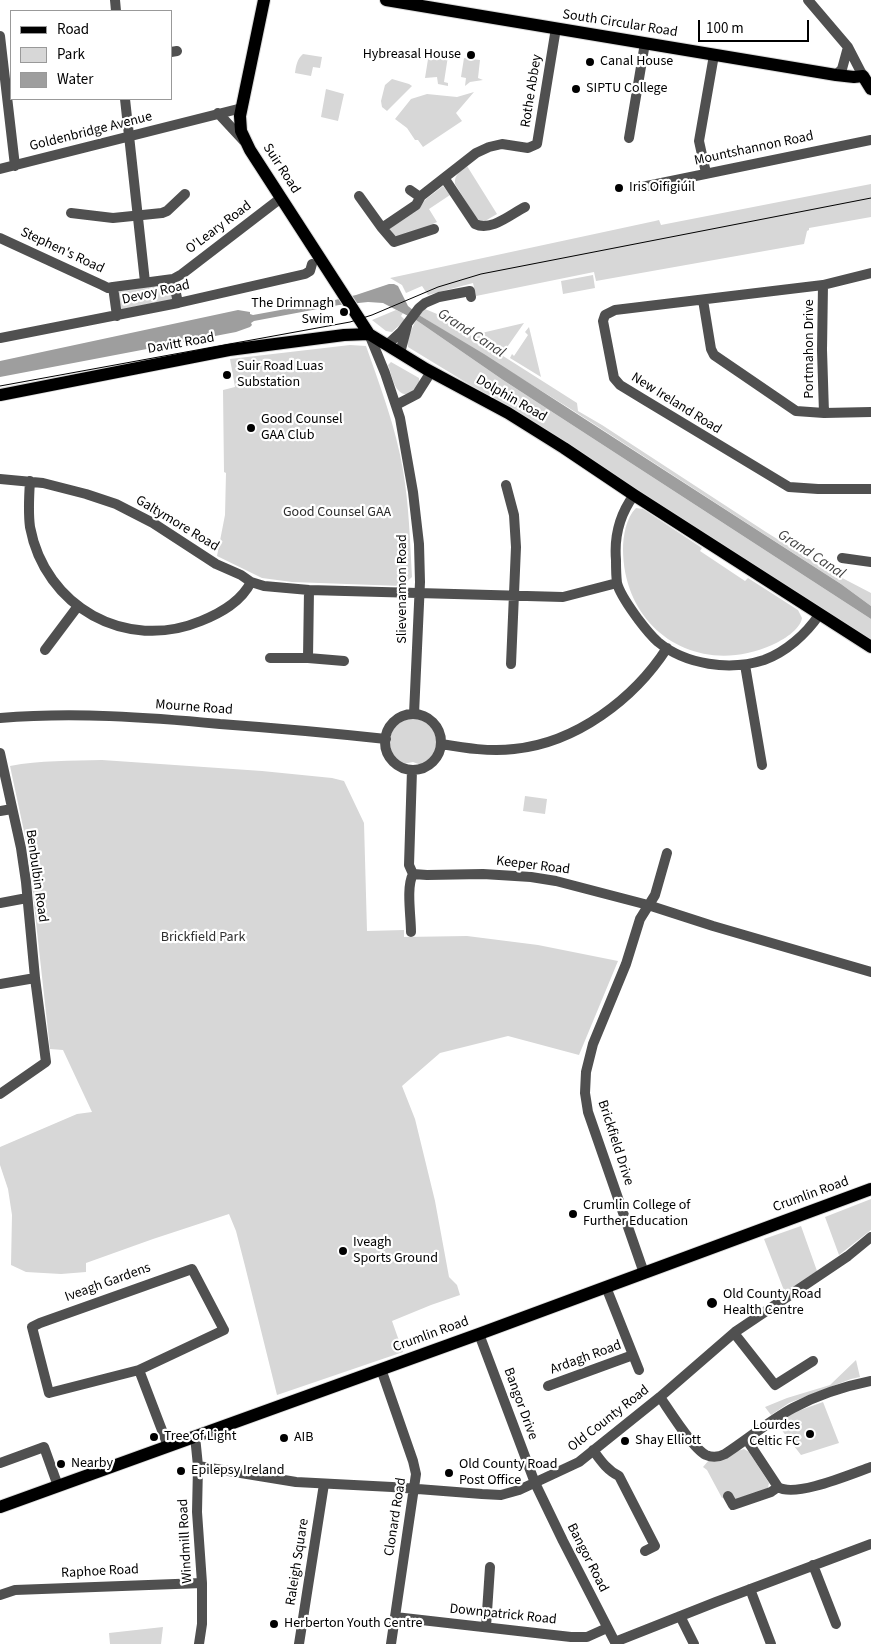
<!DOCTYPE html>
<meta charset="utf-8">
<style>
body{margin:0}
#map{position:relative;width:871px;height:1644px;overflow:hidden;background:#fff;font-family:"Source Sans 3",sans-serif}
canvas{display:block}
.legend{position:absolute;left:10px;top:10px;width:162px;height:90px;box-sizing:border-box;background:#fff;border:1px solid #999;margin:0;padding:6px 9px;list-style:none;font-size:15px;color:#000}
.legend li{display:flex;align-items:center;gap:10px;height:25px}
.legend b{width:25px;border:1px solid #999}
.scale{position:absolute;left:698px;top:20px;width:111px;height:22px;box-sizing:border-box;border:2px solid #000;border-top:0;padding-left:6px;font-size:15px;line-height:18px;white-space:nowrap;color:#000;-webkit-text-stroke:4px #fff;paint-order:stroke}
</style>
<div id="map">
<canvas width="871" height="1644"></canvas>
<ul class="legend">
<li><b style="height:6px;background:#000"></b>Road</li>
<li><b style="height:14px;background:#d7d7d7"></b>Park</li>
<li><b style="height:14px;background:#9e9e9e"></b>Water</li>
</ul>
<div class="scale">100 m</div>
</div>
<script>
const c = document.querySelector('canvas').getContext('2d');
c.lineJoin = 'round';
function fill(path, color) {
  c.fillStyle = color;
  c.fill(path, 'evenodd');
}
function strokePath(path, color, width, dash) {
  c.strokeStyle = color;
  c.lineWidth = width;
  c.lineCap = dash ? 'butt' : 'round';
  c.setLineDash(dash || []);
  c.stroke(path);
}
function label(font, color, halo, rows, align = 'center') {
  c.font = font + ' "Source Sans 3",sans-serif';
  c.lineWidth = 4.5;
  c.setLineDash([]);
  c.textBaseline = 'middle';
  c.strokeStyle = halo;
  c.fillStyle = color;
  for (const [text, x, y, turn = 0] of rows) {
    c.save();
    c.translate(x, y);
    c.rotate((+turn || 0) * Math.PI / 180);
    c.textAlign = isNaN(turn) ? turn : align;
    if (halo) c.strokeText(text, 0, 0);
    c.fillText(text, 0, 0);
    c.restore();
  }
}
fill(new Path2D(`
 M 429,53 L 448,56 L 444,82 L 448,83 L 448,86 L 438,84 L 437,77 L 425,78 Z
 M 303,54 L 322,57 L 320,68 L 313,67 L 311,76 L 295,73 C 296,66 297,59 303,54 Z
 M 464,58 L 480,60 L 478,78 L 483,80 L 470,82 L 465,86 L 466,78 L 461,77 Z
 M 392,79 L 409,84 L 412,86 L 387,111 L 382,107 L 381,101 L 385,85 Z
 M 326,89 L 344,94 L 338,121 L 321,117 Z
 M 474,92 L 456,113 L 462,121 L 423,147 L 418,140 L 415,140 L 407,128 L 395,119 L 411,99 L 427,94 L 457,97 Z
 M 467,166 L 497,214 L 480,224 L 455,184 C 454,175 460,171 467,166 Z
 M 871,184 L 871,217 L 809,228 L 809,230 L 807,231 L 804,244 L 596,281 L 594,272 L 476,296 L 473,283 L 428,295 L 422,286 L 406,293 L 402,285 L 390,278 L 655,221 L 659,220 L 661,225 Z
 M 443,186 L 450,195 L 429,209 L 437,222 L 398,240 L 389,229 L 420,207 L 426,199 Z
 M 593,275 L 595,288 L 563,294 L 561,281 Z
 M 170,283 L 174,299 L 121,310 L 118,294 L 120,291 Z
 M 425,309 L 437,314 L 577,403 L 578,411 L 602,425 L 766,532 L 825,569 L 871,593 L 871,606 L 841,584 L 569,408 L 419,315 Z
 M 396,310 L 403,313 L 401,316 L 405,320 L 392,332 L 386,331 L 372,320 Z
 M 416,320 L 503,380 L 871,619 L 871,640 L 503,405 L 408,347 L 407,339 Z
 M 524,323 L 503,353 L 473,335 Z
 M 529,327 L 541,377 L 510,358 L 512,354 L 514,356 L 528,335 L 525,332 Z
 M 350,345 L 366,346 C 380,386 396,428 403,470 C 409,505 410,541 412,577 L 402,586 L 292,582 L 262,578 L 217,556 L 225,515 L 226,473 L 224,472 L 223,390 L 235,387 L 230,359 Z
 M 391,362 L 419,378 C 421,388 408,400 399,391 C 393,386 391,372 388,365 Z
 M 636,508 L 643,509 L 702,548 L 700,551 L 745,581 L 748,578 L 798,610 L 802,618 C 800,630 783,640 772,645 C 698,678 624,631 623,550 C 623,536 626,518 636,508 Z
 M 411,718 C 441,720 449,753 421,765 L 413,762 L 403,764 C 381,752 388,722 411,718 Z
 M 102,760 L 262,771 L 332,778 L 344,781 L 364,823 L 367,931 L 404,930 L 404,937 L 467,936 L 538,945 L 618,961 L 579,1055 L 508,1036 L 440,1053 L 402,1086 L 415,1119 L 435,1201 L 449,1277 L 457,1285 L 460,1295 L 431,1305 L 392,1321 L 403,1352 L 277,1395 L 245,1266 L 236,1231 L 229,1214 L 153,1239 L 86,1263 L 86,1272 L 61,1274 L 26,1272 L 11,1265 L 12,1215 L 8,1189 L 0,1165 L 0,1147 L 77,1114 L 92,1112 L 63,1050 L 50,1049 L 28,850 L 10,766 C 40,760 71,761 102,760 Z
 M 525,796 L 547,799 L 545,814 L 523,811 Z
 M 871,1199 L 871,1230 L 839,1255 L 825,1217 Z
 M 801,1226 L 817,1271 L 785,1293 L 764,1239 Z
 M 856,1360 L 860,1377 L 851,1379 L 789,1403 L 771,1415 L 765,1407 L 787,1398 L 830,1385 Z
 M 823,1402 L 839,1443 L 801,1455 L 777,1424 L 795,1412 Z
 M 744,1449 L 749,1452 L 769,1483 L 768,1488 L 737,1501 L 730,1495 L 722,1498 L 707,1470 L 703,1467 L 709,1460 Z
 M 163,1627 L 161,1644 L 110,1644 L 109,1633 Z`), '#d7d7d7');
fill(new Path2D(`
 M 389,284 L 394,284 L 398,286 L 408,306 L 419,315 L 484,354 L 841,584 L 871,606 L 871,619 L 503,380 L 416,320 L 383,303 L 368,302 L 339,305 L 254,321 L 251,323 L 252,325 L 250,327 L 236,332 L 0,377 L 0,361 L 238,310 L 250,312 L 250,314 L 253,315 L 335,300 L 356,295 Z`), '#9e9e9e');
const major = new Path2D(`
 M 264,0 L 240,116 L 241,131 L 250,150 L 369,334 L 426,369 L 508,413 L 564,448 L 634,495 L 871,647
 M 386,0 L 836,75 L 854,77 L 863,76 L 871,89
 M 0,395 L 229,350 L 344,335 L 369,334
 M 0,1507 L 479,1334 L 871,1189`);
strokePath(major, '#dbdbdb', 14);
strokePath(new Path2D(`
 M 115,0 L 116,11
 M 808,0 L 848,47 L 863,76
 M 0,36 L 15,166
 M 171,52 L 177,51
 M 836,75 L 842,69 L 848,47
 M 125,99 L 145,282
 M 218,113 L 243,140
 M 629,138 L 645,43
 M 0,169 L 242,108
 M 706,173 L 699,141 L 714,55
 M 445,179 L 475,224 C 491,232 511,214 525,207
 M 642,187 L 871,140
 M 410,190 L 420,197
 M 359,196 L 382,228
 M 71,213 L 113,218 L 162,213 L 167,211 L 185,194
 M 434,229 L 394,242 L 382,228 L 416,205 L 421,196 L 476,153 L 489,147 L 502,144 L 528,148 L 537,144 L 556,28
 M 0,238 L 102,285 L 108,288 L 113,287 L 173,279 L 182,274 L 281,198
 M 871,273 L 823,285 L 615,310 L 605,315 L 603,321 L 614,378 L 620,385 L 643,399 L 789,487 L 818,489 L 871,489
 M 173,279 L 178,303
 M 823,285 L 822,350 L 824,413
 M 113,287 L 117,316
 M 703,300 L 711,349 L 714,355 L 796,411 L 824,413 L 871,412
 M 369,334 L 385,373 L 400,418 L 413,492 L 419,544 L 420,582 L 414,714
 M 0,338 L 178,303 L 305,274 L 310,271 L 312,264
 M 387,345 L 401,332 L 419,308 L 425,303 L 439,297 L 470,291 L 471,297
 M 400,353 L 407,326
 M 396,405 L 417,394 L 431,372
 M 0,479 L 43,483 L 86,494 L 116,504 L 153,523 L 216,564 L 241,575 L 251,582 L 264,586 L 309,590 L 563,597 L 617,583
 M 30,481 C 29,496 28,512 30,527 C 45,607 126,652 201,621 C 221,613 241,602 251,582
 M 506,485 L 514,515 L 516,547 L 511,664
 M 634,495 C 620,514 614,536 616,560 C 616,567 616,575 617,583 C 620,595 631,609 638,619 C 644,627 650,635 658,642 C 686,665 730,671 764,660 C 786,652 806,634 819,615
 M 842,558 L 871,562
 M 45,650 L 78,606
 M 270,658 L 308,658 L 344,661
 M 308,658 L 309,590
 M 745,665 L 762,765
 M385 742a28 28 0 1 1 56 0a28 28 0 1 1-56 0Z
 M 0,718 C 73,712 147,717 220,724 C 275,728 330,733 386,739
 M 441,744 C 465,748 490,752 514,749 C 576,743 634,699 667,648
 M 0,753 L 21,848 L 26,882 L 35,978 L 46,1062 L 0,1094
 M 412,770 L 409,865 L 413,874
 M 0,811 L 12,809
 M 413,874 L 427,875 L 483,874 L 531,877 L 556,881 L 648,905 L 713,926 L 871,972
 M 0,903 L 27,898
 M 411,932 C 411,916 406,887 413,874
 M 0,984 L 35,978
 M 644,1273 L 588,1112 L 585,1093 L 586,1072 L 593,1044 L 626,964 L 640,919 L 655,895 L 667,853
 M 606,1287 L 639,1370
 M 734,1333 L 775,1385 L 813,1361
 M 479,1334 L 535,1483 L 563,1541 L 616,1644
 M 381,1369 L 413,1461 L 416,1474 L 391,1644
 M 139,1370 L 224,1330 L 192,1269 L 40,1323 L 32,1327 L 49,1393 L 139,1370 L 168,1446
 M 548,1386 L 633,1355
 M 660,1397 C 669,1410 693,1449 706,1455 C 713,1458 719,1457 725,1454 C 748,1439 769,1421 793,1408 C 816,1396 846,1386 871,1381
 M 195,1436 L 198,1466 L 197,1512 L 202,1583 L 202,1624 L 199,1644
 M 747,1440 L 778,1487 C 795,1498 851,1474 871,1467
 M 593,1450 C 601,1461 607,1470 619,1476 L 655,1546 L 645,1551
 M 0,1463 L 44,1447 L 58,1486
 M 198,1466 L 296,1482 L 392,1487 L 482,1494 L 501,1495 L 519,1490 L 579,1462 L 660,1397 L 735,1332 L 848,1256 L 871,1237
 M 728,1496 L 733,1505 L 771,1492 L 778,1487
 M 813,1565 L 836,1624
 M 750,1589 L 771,1644
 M 0,1595 L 15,1590 L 202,1583
 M 680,1616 L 694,1644
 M 395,1617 L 571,1637 L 587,1637 L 607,1628
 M 486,1627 L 490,1567
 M 615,1642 L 716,1602 L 871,1544
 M 299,1644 L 324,1484`), '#505050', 10);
strokePath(major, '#000', 12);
strokePath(new Path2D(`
 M 0,386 L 350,322 L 372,315 L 438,287 L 481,274 L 871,198`), '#000', 1);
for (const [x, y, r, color] of [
 [471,55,5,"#000"],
 [590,62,5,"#000"],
 [576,89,5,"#000"],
 [619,188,5,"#000"],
 [344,312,5,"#000"],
 [227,375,5,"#000"],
 [251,428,5,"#000"],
 [573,1214,5,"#000"],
 [343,1251,5,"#000"],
 [712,1303,6,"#000"],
 [810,1434,5,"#000"],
 [154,1437,5,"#000"],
 [284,1438,5,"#000"],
 [625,1441,5,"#000"],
 [61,1464,5,"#000"],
 [181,1471,5,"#000"],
 [449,1473,5,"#000"],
 [274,1624,5,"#000"]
]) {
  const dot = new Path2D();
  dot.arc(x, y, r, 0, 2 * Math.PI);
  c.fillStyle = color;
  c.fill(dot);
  strokePath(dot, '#fff', 2);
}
label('14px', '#000', '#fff', [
 ["South Circular Road",620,24,9],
 ["Rothe Abbey",532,91,-81],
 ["Goldenbridge Avenue",91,132,-14],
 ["Mountshannon Road",754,149,-12],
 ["Suir Road",281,169,57],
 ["O'Leary Road",219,228,-37],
 ["Stephen's Road",62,251,25],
 ["Devoy Road",156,293,-13],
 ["Davitt Road",181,344,-10],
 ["Portmahon Drive",810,349,-90],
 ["Dolphin Road",511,399,30],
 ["New Ireland Road",676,404,32],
 ["Galtymore Road",177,524,31],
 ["Slievenamon Road",403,589,-90],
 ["Mourne Road",194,708,4],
 ["Keeper Road",533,866,7],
 ["Benbulbin Road",36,876,82],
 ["Brickfield Drive",615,1143,72],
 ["Crumlin Road",811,1195,-20],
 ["Iveagh Gardens",108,1283,-20],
 ["Crumlin Road",431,1335,-20],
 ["Ardagh Road",586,1358,-20],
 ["Bangor Drive",520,1404,70],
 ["Old County Road",609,1419,-38],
 ["Clonard Road",396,1517,-81],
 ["Windmill Road",186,1541,-93],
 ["Bangor Road",587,1558,63],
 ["Raleigh Square",298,1562,-81],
 ["Raphoe Road",100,1572,-3],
 ["Downpatrick Road",503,1615,6]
]);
label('14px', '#000', '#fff', [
 ["Hybreasal House",461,55,"right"],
 ["Canal House",600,62],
 ["SIPTU College",586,89],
 ["Iris Oifigiúil",629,188],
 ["The Drimnagh",334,304,"right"],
 ["Swim",334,320,"right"],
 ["Suir Road Luas",237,367],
 ["Substation",237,383],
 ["Good Counsel",261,420],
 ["GAA Club",261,436],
 ["Crumlin College of",583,1206],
 ["Further Education",583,1222],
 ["Iveagh",353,1243],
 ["Sports Ground",353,1259],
 ["Old County Road",723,1295],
 ["Health Centre",723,1311],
 ["Lourdes",800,1426,"right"],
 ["Celtic FC",800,1442,"right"],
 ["Tree of Light",164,1437],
 ["AIB",294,1438],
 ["Shay Elliott",635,1441],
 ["Nearby",71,1464],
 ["Old County Road",459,1465],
 ["Post Office",459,1481],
 ["Epilepsy Ireland",191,1471],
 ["Herberton Youth Centre",284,1624]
], 'left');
label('14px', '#2e2e2e', '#fff', [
 ["Good Counsel GAA",337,513],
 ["Brickfield Park",203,938]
]);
label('italic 15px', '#3f3f3f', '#fff', [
 ["Grand Canal",471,334,33],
 ["Grand Canal",811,555,33]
]);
</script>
